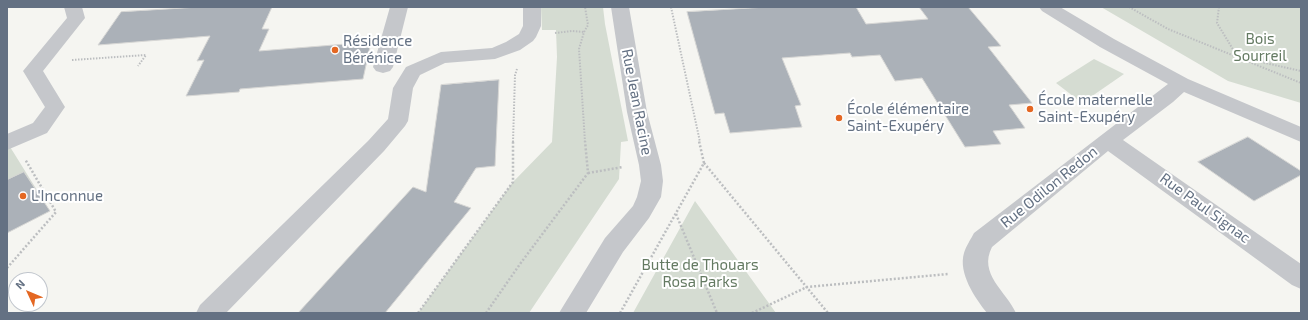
<!DOCTYPE html>
<meta charset="utf-8">
<style>
body{margin:0}
#map{position:relative;width:1308px;height:320px;overflow:hidden;background:#f5f5f1;font-family:"Exo 2",sans-serif}
canvas{display:block}
.frame{position:absolute;inset:0;border:8px solid #647183;pointer-events:none}
.north{position:absolute;left:8px;top:272px;width:40px;height:40px;box-sizing:border-box;background:#fff;border:1px solid #c1c6cd;border-radius:50%;rotate:314deg;font-size:11px;font-weight:700;line-height:16px;text-align:center;color:#647183}
.north::after{content:'';display:block;margin:auto;width:14px;height:18px;background:#e46722;clip-path:polygon(50% 0,100% 100%,50% 72%,0 100%)}
</style>
<div id="map">
<canvas width="1308" height="320"></canvas>
<div class="frame"></div>
<div class="north">N</div>
</div>
<script>
const c = document.querySelector('canvas').getContext('2d');
c.lineJoin = 'round';
function fill(path, color) {
  c.fillStyle = color;
  c.fill(path, 'evenodd');
}
function strokePath(path, color, width, dash) {
  c.strokeStyle = color;
  c.lineWidth = width;
  c.lineCap = dash ? 'butt' : 'round';
  c.setLineDash(dash || []);
  c.stroke(path);
}
function label(font, color, halo, rows, align = 'center') {
  c.font = font + ' "Exo 2",sans-serif';
  c.lineWidth = 4;
  c.setLineDash([]);
  c.textBaseline = 'middle';
  c.strokeStyle = halo;
  c.fillStyle = color;
  for (const [text, x, y, turn = 0] of rows) {
    c.save();
    c.translate(x, y);
    c.rotate((+turn || 0) * Math.PI / 180);
    c.textAlign = isNaN(turn) ? turn : align;
    if (halo) c.strokeText(text, 0, 0);
    c.fillText(text, 0, 0);
    c.restore();
  }
}
fill(new Path2D(`
 M 541,7 L 603,7 L 605,24 L 628,141 L 621,142 L 619,179 L 529,313 L 418,313 L 513,182 L 552,142 L 557,57 L 556,30 L 542,30 Z
 M 1101,7 L 1301,7 L 1301,103 L 1228,81 Z
 M 1094,59 L 1124,74 L 1082,103 L 1056,83 Z
 M 7,142 L 50,211 L 7,233 Z
 M 695,201 L 776,313 L 633,313 Z`), '#d5dcd2');
const building = new Path2D(`
 M 200,7 L 272,7 L 262,29 L 269,29 L 259,51 L 371,42 L 363,79 L 240,89 L 239,92 L 186,96 L 204,60 L 197,61 L 210,36 L 98,45 L 121,12 Z
 M 768,7 L 856,7 L 866,24 L 928,19 L 919,7 L 968,7 L 1001,46 L 988,47 L 1032,103 L 1009,105 L 1025,128 L 993,131 L 1001,144 L 965,147 L 922,78 L 895,81 L 880,55 L 852,57 L 850,53 L 782,58 L 801,105 L 795,106 L 802,127 L 730,133 L 724,113 L 715,114 L 687,12 Z
 M 499,80 L 495,166 L 476,168 L 454,202 L 471,208 L 385,313 L 298,313 L 413,187 L 426,192 L 441,85 Z
 M 1248,137 L 1301,171 L 1301,175 L 1254,201 L 1198,162 Z
 M 24,172 L 50,211 L 7,233 L 7,180 Z`);
fill(building, '#abb1b8');
strokePath(building, '#d6d6d4', 1);
strokePath(new Path2D(`
 M 671,7 L 700,142
 M 1129,7 L 1168,29 L 1301,83
 M 1219,7 L 1217,23 L 1237,56
 M 555,33 L 572,31 L 584,32
 M 1243,58 L 1301,71
 M 72,60 L 146,55 L 138,66
 M 513,142 L 515,75 L 517,69
 M 585,142 L 579,49 L 584,32 L 588,25 L 585,7`), '#bcbec0', 2, [1.5, 1.5]);
strokePath(new Path2D(`
 M 704,163 L 828,313
 M 588,173 L 623,167
 M 676,214 L 717,313
 M 7,268 L 56,212 L 25,159
 M 418,313 L 513,182 L 513,141
 M 486,313 L 520,264 L 588,173 L 585,141
 M 620,313 L 704,163 L 699,141
 M 752,313 L 807,287 L 948,274`), '#bcbec0', 2.5, [2, 2]);
fill(new Path2D(`
 M 64,7 L 82,7 L 85,18 L 43,71 L 65,107 L 47,133 L 7,150 L 7,134 L 33,123 L 45,107 L 23,71 L 67,18 Z
 M 390,7 L 408,7 L 393,67 L 390,71 L 383,73 L 376,71 L 373,67 Z
 M 523,7 L 541,7 L 541,26 L 536,37 L 533,41 L 520,50 L 495,59 L 445,63 L 420,75 L 413,88 L 408,121 L 405,126 L 384,151 L 226,313 L 196,313 L 200,305 L 368,141 L 388,119 L 393,88 L 406,67 L 441,52 L 492,48 L 506,42 L 519,34 L 523,26 Z
 M 611,7 L 629,7 L 647,112 L 661,165 L 663,181 L 661,197 L 649,218 L 623,252 L 586,313 L 559,313 L 605,238 L 633,206 L 637,197 L 641,181 L 639,165 L 627,112 Z
 M 1039,7 L 1060,7 L 1114,39 L 1188,79 L 1301,127 L 1301,142 L 1184,92 L 1173,102 L 1123,140 L 1301,264 L 1301,289 L 1292,285 L 1108,151 L 992,247 C 978,274 1006,291 1016,313 L 987,313 C 975,298 958,273 964,253 C 966,246 971,239 974,233 L 1168,84 L 1100,47 L 1042,11 Z`), '#c5c7cb');
for (const [x, y, r, color] of [
 [335,50,4,"#e46722"],
 [1030,109,4,"#e46722"],
 [839,118,4,"#e46722"],
 [23,196,4,"#e46722"]
]) {
  const dot = new Path2D();
  dot.arc(x, y, r, 0, 2 * Math.PI);
  c.fillStyle = color;
  c.fill(dot);
  strokePath(dot, '#fff', 1.5);
}
label('15px', '#647a62', '#fff', [
 ["Bois",1260,39],
 ["Sourreil",1260,56],
 ["Butte de Thouars",700,265],
 ["Rosa Parks",700,282]
]);
label('15px', '#647183', '#fff', [
 ["Résidence",343,41],
 ["Bérénice",343,58],
 ["École maternelle",1038,100],
 ["Saint-Exupéry",1038,117],
 ["École élémentaire",847,109],
 ["Saint-Exupéry",847,126],
 ["L'Inconnue",31,196]
], 'left');
label('15px', '#647183', '#fff', [
 ["Rue Jean Racine",637,102,79],
 ["Rue Odilon Redon",1049,187,-39],
 ["Rue Paul Signac",1205,208,36]
]);
</script>
